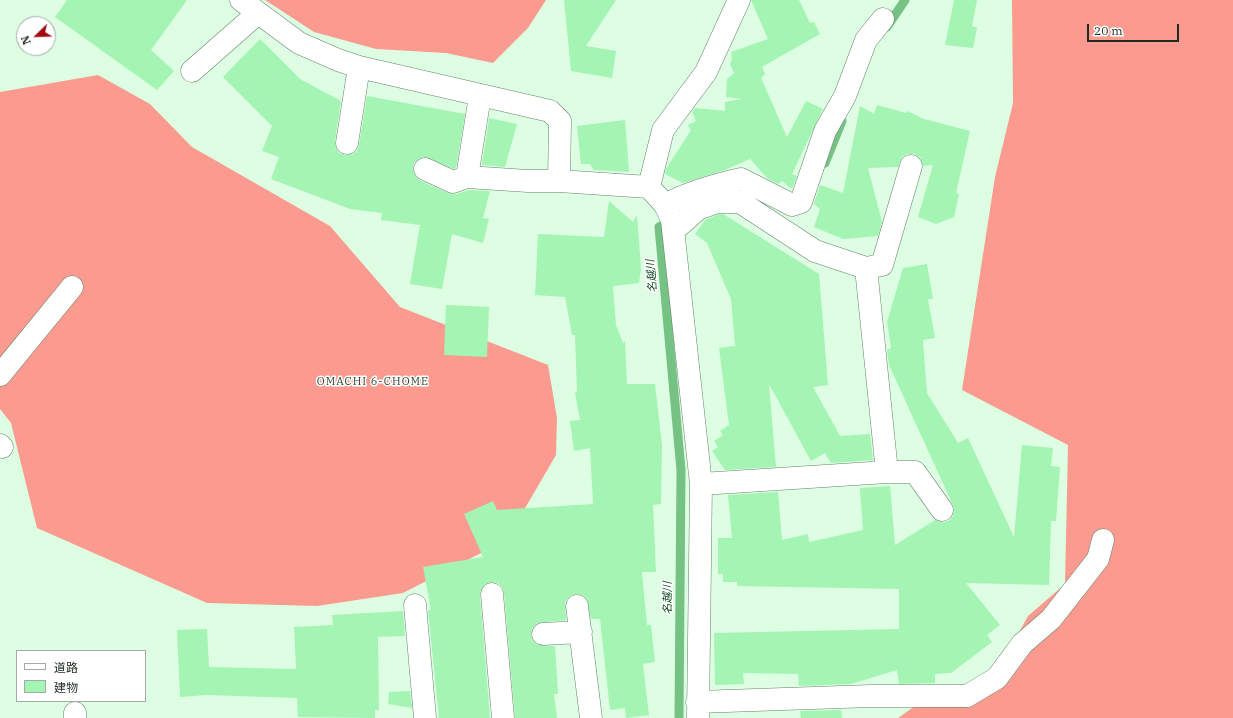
<!DOCTYPE html>
<meta charset="utf-8">
<style>
body{margin:0}
#map{position:relative;width:1233px;height:718px;overflow:hidden;background:#ddfee2;font-family:"IBM Plex Serif","Noto Sans JP",serif}
canvas{display:block}
.legend{position:absolute;left:16px;top:650px;width:130px;height:52px;box-sizing:border-box;background:#fff;border:1px solid #a5aaa6;margin:0;padding:5px 7px;list-style:none;font-size:12px;color:#1f2b21}
.legend li{display:flex;align-items:center;gap:8px;height:20px}
.legend b{width:20px;border:1px solid #a5aaa6}
.north{position:absolute;left:16px;top:16px;width:40px;height:40px;box-sizing:border-box;background:#fff;border:1px solid #a5aaa6;border-radius:50%;rotate:247deg;font-size:11px;font-weight:700;line-height:16px;text-align:center;color:#1f2b21}
.north::after{content:'';display:block;margin:auto;width:14px;height:18px;background:#a30b11;clip-path:polygon(50% 0,100% 100%,50% 72%,0 100%)}
.scale{position:absolute;left:1087px;top:24px;width:92px;height:18px;box-sizing:border-box;border:2px solid #1f2b21;border-top:0;padding-left:5px;font-size:12px;line-height:14px;white-space:nowrap;color:#1f2b21;-webkit-text-stroke:3px #fff;paint-order:stroke}
</style>
<div id="map">
<canvas width="1233" height="718"></canvas>
<ul class="legend">
<li><b style="height:5px;background:#fff"></b>道路</li>
<li><b style="height:11px;background:#a4f4b3"></b>建物</li>
</ul>
<div class="north">N</div>
<div class="scale">20 m</div>
</div>
<script>
const c = document.querySelector('canvas').getContext('2d');
c.lineJoin = 'round';
function fill(path, color) {
  c.fillStyle = color;
  c.fill(path, 'evenodd');
}
function strokePath(path, color, width, dash) {
  c.strokeStyle = color;
  c.lineWidth = width;
  c.lineCap = dash ? 'butt' : 'round';
  c.setLineDash(dash || []);
  c.stroke(path);
}
function label(font, color, halo, rows, align = 'center') {
  c.font = font + ' "IBM Plex Serif","Noto Sans JP",serif';
  c.lineWidth = 3;
  c.setLineDash([]);
  c.textBaseline = 'middle';
  c.strokeStyle = halo;
  c.fillStyle = color;
  for (const [text, x, y, turn = 0] of rows) {
    c.save();
    c.translate(x, y);
    c.rotate((+turn || 0) * Math.PI / 180);
    c.textAlign = isNaN(turn) ? turn : align;
    if (halo) c.strokeText(text, 0, 0);
    c.fillText(text, 0, 0);
    c.restore();
  }
}
fill(new Path2D(`
 M 265,0 L 546,0 L 528,28 L 493,63 L 446,53 L 376,49 L 314,32 Z
 M 1012,0 L 1233,0 L 1233,718 L 898,718 L 922,701 L 980,693 L 1013,643 L 1028,616 L 1065,584 L 1068,445 L 962,390 L 995,177 L 1013,103 Z
 M 98,75 L 150,104 L 192,147 L 330,226 L 400,307 L 548,365 L 557,418 L 556,455 L 524,510 L 483,552 L 403,593 L 317,606 L 207,603 L 37,528 L 11,423 L 0,409 L 0,92 Z`), '#fb9a8e');
strokePath(new Path2D(`
 M 887,27 L 905,0
 M 825,163 L 842,121
 M 672,220 L 659,227 L 681,470 L 679,718`), '#75c284', 9);
fill(new Path2D(`
 M 67,0 L 187,0 L 151,50 L 174,71 L 157,90 L 55,17 Z
 M 564,0 L 616,0 L 586,46 L 616,51 L 612,78 L 571,71 Z
 M 751,0 L 799,0 L 810,23 L 814,22 L 820,34 L 762,67 L 765,74 L 761,78 L 787,137 L 806,101 L 823,109 L 792,174 L 797,176 L 792,189 L 782,181 L 778,184 L 768,179 L 750,159 L 725,170 L 683,183 L 665,174 L 666,169 L 691,130 L 688,125 L 696,121 L 692,112 L 695,108 L 725,111 L 725,102 L 742,99 L 726,97 L 727,79 L 734,73 L 730,64 L 732,59 L 731,52 L 768,39 Z
 M 954,0 L 977,0 L 972,26 L 977,28 L 973,48 L 945,45 Z
 M 260,39 L 300,79 L 341,101 L 335,141 L 336,148 L 339,153 L 345,155 L 352,154 L 357,151 L 359,145 L 367,96 L 465,114 L 456,168 L 454,169 L 424,157 L 418,159 L 414,163 L 413,170 L 415,176 L 419,180 L 448,193 L 457,194 L 469,190 L 490,191 L 483,218 L 489,219 L 483,243 L 452,234 L 442,289 L 410,284 L 420,225 L 381,220 L 382,213 L 350,209 L 271,179 L 279,157 L 262,151 L 272,126 L 223,77 Z
 M 877,105 L 906,113 L 907,111 L 924,119 L 970,131 L 956,193 L 959,194 L 954,217 L 936,224 L 918,217 L 933,165 L 923,166 L 920,157 L 914,154 L 908,154 L 902,157 L 898,167 L 868,168 L 882,222 L 878,236 L 843,239 L 814,227 L 820,209 L 814,204 L 820,185 L 843,193 L 860,106 L 874,114 Z
 M 489,118 L 517,124 L 505,167 L 482,165 Z
 M 625,120 L 629,172 L 594,170 L 590,164 L 581,164 L 577,126 Z
 M 609,201 L 633,222 L 637,215 L 641,269 L 639,283 L 613,286 L 616,325 L 623,343 L 625,341 L 627,384 L 655,384 L 662,445 L 661,504 L 653,505 L 656,572 L 642,572 L 647,625 L 651,625 L 655,662 L 643,664 L 649,715 L 626,718 L 625,708 L 610,710 L 600,619 L 591,619 L 587,599 L 582,595 L 576,594 L 570,596 L 565,602 L 566,620 L 537,623 L 532,628 L 531,634 L 533,641 L 538,645 L 555,646 L 558,694 L 554,694 L 557,718 L 515,718 L 504,593 L 502,587 L 498,583 L 491,582 L 485,584 L 481,589 L 480,595 L 490,718 L 439,718 L 428,610 L 431,610 L 423,567 L 483,557 L 464,514 L 493,501 L 497,510 L 593,504 L 590,448 L 574,451 L 570,421 L 580,420 L 575,393 L 577,392 L 575,335 L 572,335 L 565,297 L 535,295 L 538,234 L 604,237 Z
 M 719,214 L 723,214 L 819,274 L 828,385 L 813,387 L 840,436 L 870,434 L 873,460 L 831,463 L 825,453 L 811,461 L 769,384 L 776,467 L 725,470 L 712,451 L 718,447 L 714,441 L 723,435 L 720,431 L 729,425 L 719,348 L 735,346 L 731,299 L 707,243 L 695,234 L 705,220 Z
 M 927,264 L 933,299 L 928,299 L 935,338 L 923,340 L 927,393 L 958,443 L 968,438 L 1014,537 L 1022,445 L 1053,448 L 1051,466 L 1060,467 L 1056,521 L 1051,521 L 1049,585 L 966,583 L 1000,625 L 987,635 L 992,642 L 951,673 L 935,674 L 935,683 L 899,684 L 897,670 L 851,684 L 799,686 L 798,674 L 743,673 L 744,684 L 715,685 L 714,633 L 899,629 L 899,589 L 737,586 L 737,582 L 723,582 L 723,574 L 718,574 L 718,538 L 732,538 L 728,495 L 778,492 L 782,540 L 808,534 L 809,542 L 863,530 L 860,488 L 890,486 L 895,545 L 935,520 L 944,522 L 950,520 L 953,516 L 954,509 L 952,503 L 889,365 L 887,350 L 891,348 L 887,322 L 903,268 Z
 M 446,305 L 489,307 L 487,357 L 444,355 Z
 M 403,611 L 405,636 L 378,637 L 379,710 L 375,710 L 375,718 L 298,717 L 297,698 L 207,695 L 180,697 L 177,630 L 207,629 L 209,667 L 296,669 L 294,627 L 333,625 L 332,615 Z
 M 410,691 L 412,708 L 388,704 L 389,692 Z
 M 841,710 L 842,718 L 801,718 L 800,711 Z`), '#a4f4b3');
const minor = new Path2D(`
 M 241,0 L 299,43 L 338,60 L 359,67 L 550,111 L 560,121 L 559,181
 M 192,71 L 258,13
 M 347,143 L 359,67
 M 425,169 L 453,182 L 467,177 L 528,181 L 559,181 L 649,187
 M 467,177 L 480,96
 M 665,205 C 689,192 714,185 741,179 L 792,205 L 801,202 L 825,131 L 845,96 L 866,40 L 883,19
 M 673,231 L 698,209 L 717,202 L 740,202 L 815,251 L 866,268 L 882,265 L 911,166
 M 0,375 L 72,287
 M 0,445 L 2,447
 M 887,472 L 915,472 L 942,510
 M 701,484 L 887,472 L 866,268
 M 492,594 L 503,718
 M 415,605 L 425,718
 M 577,606 L 591,718
 M 543,634 L 581,632
 M 697,702 L 871,696 L 967,696 L 997,678 L 1022,644 L 1051,619 L 1098,559 L 1103,540
 M 75,713 L 75,718
 M 698,718 L 701,484 L 672,220 L 665,205 L 649,187 L 663,130 L 706,72 L 739,0`);
strokePath(minor, '#65826a', 23);
strokePath(minor, '#fff', 22);
label('italic 11px', '#164e26', '#fff', [
 ["名越川",652,276,-95],
 ["名越川",668,598,-90]
]);
c.letterSpacing = '1px';
label('11px', '#2c4731', '#fff', [
 ["OMACHI 6-CHOME",373,382]
]);
c.letterSpacing = '0px';
</script>
